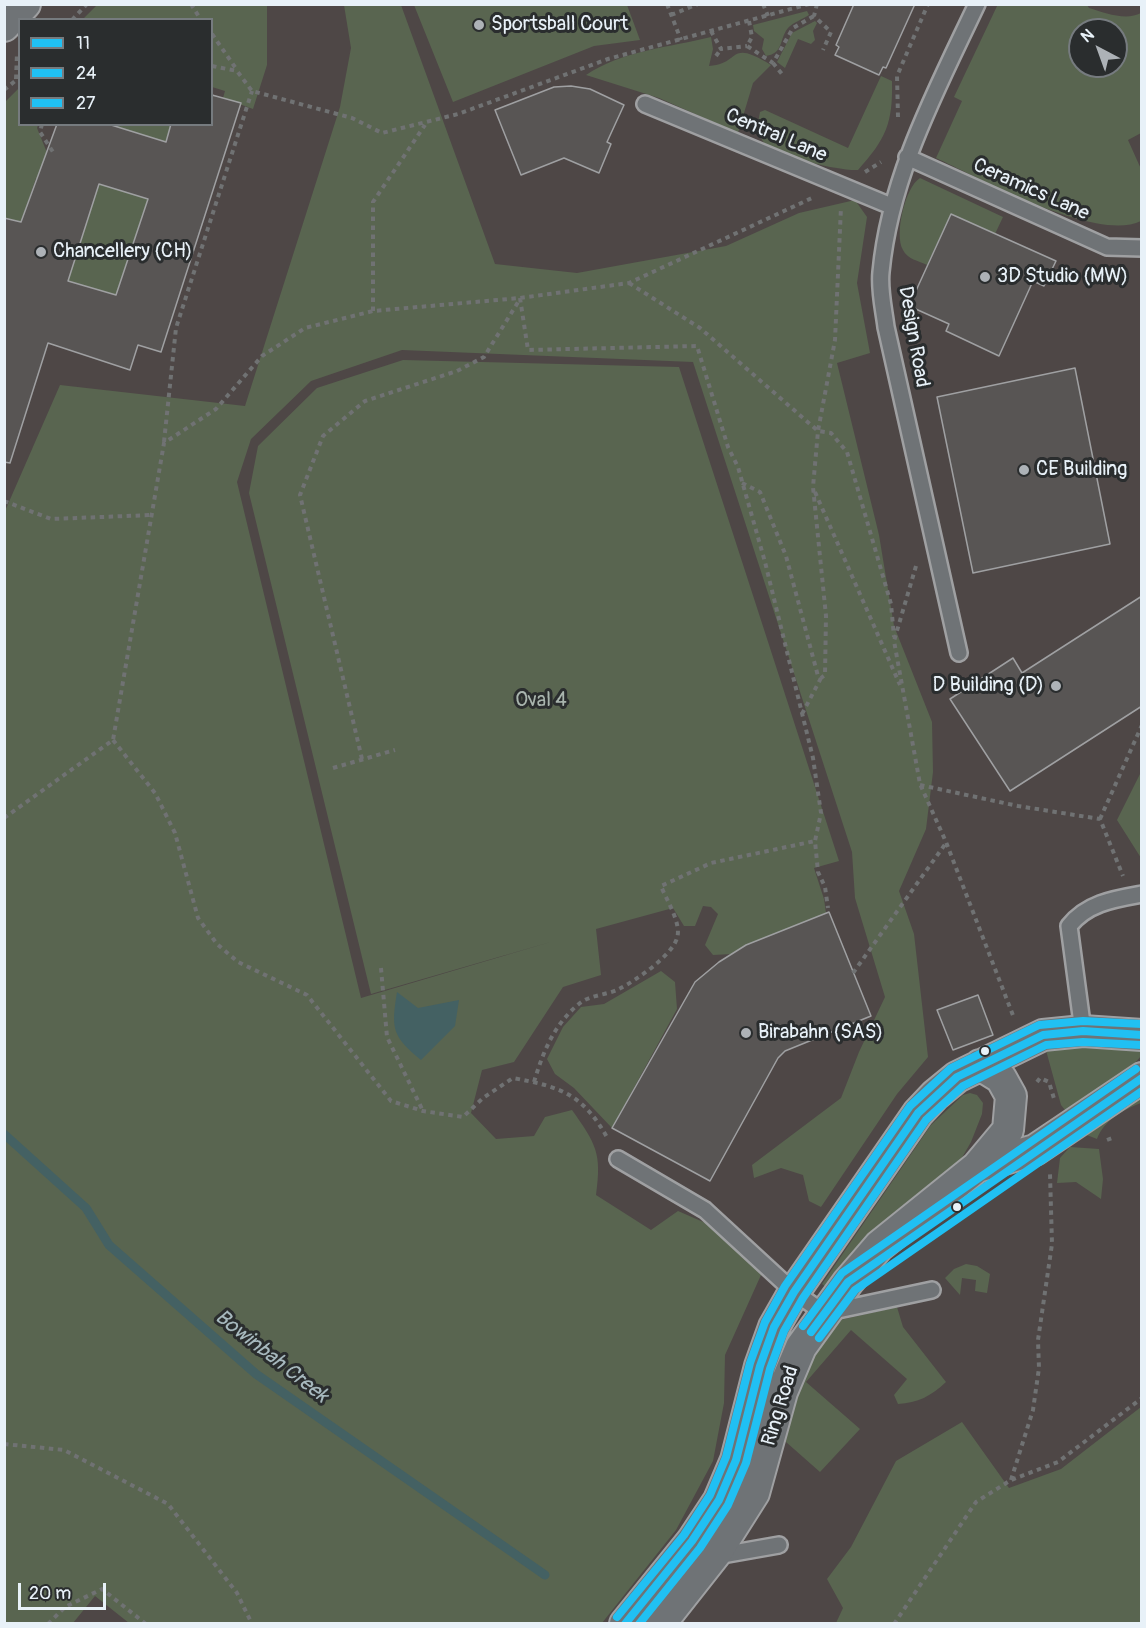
<!DOCTYPE html>
<style>
body{margin:0}
#map{position:relative;width:1146px;height:1628px;overflow:hidden;background:#3f3e3e;font-family:Pangolin,sans-serif}
canvas{display:block}
.frame{position:absolute;inset:0;border:6px solid #e8f1f8;pointer-events:none}
.legend{position:absolute;left:18px;top:18px;width:195px;height:108px;box-sizing:border-box;background:#2a2d2e;border:2px solid #767b7f;margin:0;padding:8px 10px;list-style:none;font-size:18px;color:#e8f1f8}
.legend li{display:flex;align-items:center;gap:12px;height:30px}
.legend b{width:30px;border:2px solid #767b7f}
.north{position:absolute;left:1068px;top:18px;width:60px;height:60px;box-sizing:border-box;background:#2a2d2e;border:2px solid #767b7f;border-radius:50%;rotate:319deg;font-size:16px;font-weight:700;line-height:24px;text-align:center;color:#e8f1f8}
.north::after{content:'';display:block;margin:auto;width:21px;height:27px;background:#adb2b7;clip-path:polygon(50% 0,100% 100%,50% 72%,0 100%)}
.scale{position:absolute;left:18px;top:1583px;width:88px;height:27px;box-sizing:border-box;border:3px solid #e8f1f8;border-top:0;padding-left:8px;font-size:18px;line-height:21px;white-space:nowrap;color:#e8f1f8;-webkit-text-stroke:4px #2a2d2e;paint-order:stroke}
</style>
<div id="map">
<canvas width="1146" height="1628"></canvas>
<div class="frame"></div>
<ul class="legend">
<li><b style="height:8px;background:#20c0f3"></b>11</li>
<li><b style="height:8px;background:#20c0f3"></b>24</li>
<li><b style="height:8px;background:#20c0f3"></b>27</li>
</ul>
<div class="north">N</div>
<div class="scale">20 m</div>
</div>
<script>
const c = document.querySelector('canvas').getContext('2d');
c.lineJoin = 'round';
function fill(path, color) {
  c.fillStyle = color;
  c.fill(path, 'evenodd');
}
function strokePath(path, color, width, dash) {
  c.strokeStyle = color;
  c.lineWidth = width;
  c.lineCap = dash ? 'butt' : 'round';
  c.setLineDash(dash || []);
  c.stroke(path);
}
function label(font, color, halo, rows, align = 'center') {
  c.font = font + ' Pangolin,sans-serif';
  c.lineWidth = 6;
  c.setLineDash([]);
  c.textBaseline = 'middle';
  c.strokeStyle = halo;
  c.fillStyle = color;
  for (const [text, x, y, turn = 0] of rows) {
    c.save();
    c.translate(x, y);
    c.rotate((+turn || 0) * Math.PI / 180);
    c.textAlign = isNaN(turn) ? turn : align;
    if (halo) c.strokeText(text, 0, 0);
    c.fillText(text, 0, 0);
    c.restore();
  }
}
fill(new Path2D(`
 M 5,5 L 1141,5 L 1141,1623 L 5,1623 ZM 20,20 L 212,20 L 212,124 L 20,124 ZM 1080,30 L 1116,30 L 1116,66 L 1080,66 Z`), '#4e4746');
fill(new Path2D(`
 M 998,4 L 1087,5 L 1089,8 C 1105,13 1126,21 1141,13 L 1141,133 L 1128,140 L 1141,169 L 1141,221 C 1096,243 980,178 936,158 L 962,101 L 954,97 ZM 1080,30 L 1116,30 L 1116,66 L 1080,66 Z
 M 97,5 L 273,5 L 267,6 L 267,65 L 253,109 L 223,98 L 225,91 L 212,87 L 212,20 L 82,20 Z
 M 344,5 L 401,5 L 495,264 L 577,273 L 726,246 L 799,213 L 855,200 L 867,217 L 857,283 L 870,353 L 837,363 L 879,535 L 894,626 L 932,722 L 933,772 L 926,829 L 899,891 L 914,934 L 928,1057 L 897,1094 L 821,1207 L 809,1201 L 803,1175 L 781,1168 L 754,1178 L 752,1165 L 841,1098 L 859,1052 L 885,997 L 855,898 L 852,852 L 693,362 L 402,350 L 311,381 L 251,439 L 237,482 L 361,998 L 554,941 L 371,994 L 249,493 L 258,446 L 317,388 L 403,360 L 679,367 L 839,861 L 814,868 L 824,899 L 826,913 L 732,954 L 713,955 L 705,945 L 718,914 L 711,907 L 703,906 L 695,926 L 684,926 L 673,908 L 596,929 L 601,975 L 563,987 L 514,1062 L 482,1070 L 471,1113 L 496,1139 L 534,1136 L 545,1117 L 572,1110 C 596,1144 602,1153 596,1195 L 651,1230 L 678,1211 L 717,1228 L 761,1275 L 725,1355 L 724,1403 L 713,1461 L 676,1530 L 602,1623 L 129,1623 L 95,1596 L 73,1623 L 5,1624 L 5,511 L 60,385 L 245,406 L 340,107 L 351,48 Z
 M 414,5 L 627,5 L 640,40 L 594,46 L 453,102 Z
 M 807,11 L 809,15 C 803,19 792,23 788,28 C 779,39 784,53 766,56 L 762,49 L 764,39 L 754,31 L 753,25 Z
 M 815,21 L 817,23 L 813,31 L 815,40 L 811,44 L 798,39 L 785,68 L 777,62 L 792,33 Z
 M 711,37 L 713,49 L 709,66 C 742,64 727,38 771,65 L 753,83 L 738,133 L 659,98 L 586,75 C 621,51 671,47 711,37 Z
 M 881,76 L 892,81 C 893,123 886,139 858,170 C 839,171 772,156 762,140 C 757,131 758,121 760,112 L 765,110 L 848,148 Z
 M 19,88 L 20,124 L 38,125 L 37,128 L 52,165 L 46,181 L 36,178 L 21,222 L 5,218 L 5,102 Z
 M 108,125 L 171,125 L 166,142 Z
 M 920,178 L 1003,217 L 995,234 L 951,214 L 927,265 C 919,261 907,259 903,250 C 894,235 905,187 920,178 Z
 M 99,183 L 148,199 L 116,295 L 68,281 Z
 M 1141,772 L 1141,858 L 1117,820 Z
 M 661,971 L 675,982 L 677,1009 L 612,1128 L 574,1088 L 555,1074 L 547,1059 L 563,1027 L 581,1007 L 604,1004 Z
 M 1141,1042 L 1141,1056 L 1121,1079 L 1069,1115 L 1061,1105 L 1044,1043 Z
 M 1141,1092 L 1141,1103 C 1123,1110 1104,1120 1097,1139 L 1079,1132 Z
 M 970,1093 L 977,1095 L 983,1103 L 982,1114 L 971,1142 L 956,1168 L 831,1291 L 822,1284 L 931,1125 L 963,1095 Z
 M 1070,1147 L 1099,1149 L 1103,1179 L 1101,1199 L 1076,1182 L 1057,1183 L 1060,1158 Z
 M 966,1264 L 977,1266 L 990,1274 L 987,1293 L 975,1291 L 976,1280 L 962,1278 L 960,1295 L 945,1278 L 954,1269 Z
 M 897,1307 L 903,1327 L 946,1382 C 931,1396 918,1403 898,1404 L 894,1395 L 907,1379 L 851,1330 L 806,1382 L 860,1429 L 820,1472 L 786,1442 L 788,1410 L 827,1323 Z
 M 1141,1407 L 1141,1623 L 836,1623 L 843,1608 L 827,1579 L 851,1547 L 896,1461 L 962,1422 L 1009,1488 L 1061,1469 Z`), '#596550');
fill(new Path2D(`
 M 397,992 L 418,1008 L 459,1000 L 455,1026 L 421,1060 C 392,1036 391,1029 397,992 Z`), '#446163');
strokePath(new Path2D(`
 M 4,1134 L 86,1208 L 109,1245 L 256,1374 L 545,1575`), '#446163', 9);
const building = new Path2D(`
 M 854,4 L 915,4 L 886,68 L 883,67 L 879,75 L 835,55 L 839,47 L 836,45 Z
 M 571,86 L 590,89 L 624,105 L 607,142 L 611,144 L 599,173 L 564,158 L 521,175 L 495,110 L 554,87 Z
 M 212,95 L 241,103 L 161,352 L 138,345 L 130,370 L 48,343 L 10,463 L 4,462 L 4,218 L 21,222 L 57,124 L 108,124 L 166,142 L 171,124 L 212,124 ZM 99,184 L 148,199 L 116,295 L 68,281 Z
 M 951,214 L 1056,261 L 1044,286 L 1033,281 L 999,356 L 946,331 L 949,324 L 909,306 Z
 M 1075,368 L 1110,544 L 973,573 L 937,397 Z
 M 1142,596 L 1142,706 L 1010,791 L 950,699 L 1013,658 L 1022,673 Z
 M 829,912 L 871,1016 L 785,1051 L 778,1058 L 710,1181 L 612,1128 L 695,982 L 719,962 L 746,945 Z
 M 978,995 L 993,1035 L 953,1050 L 937,1010 Z`);
fill(building, '#585554');
strokePath(building, '#9fa0a2', 1.5);
const service = new Path2D(`
 M 645,104 L 891,206
 M 907,157 L 1107,247 L 1142,248
 M 959,653 L 886,327 C 884,310 879,290 881,272 C 890,176 936,91 977,4
 M 1083,1031 L 1069,926 C 1087,903 1114,899 1142,894
 M 618,1159 L 705,1210 L 794,1292 L 824,1313 L 932,1290
 M 716,1553 L 728,1554 L 779,1545`);
const minor = new Path2D(`
 M 4,26 L 25,4
 M 977,1167 L 1008,1130 L 1011,1096 L 1001,1078 L 980,1065
 M 625,1624 L 692,1541 L 719,1500 L 736,1460 L 760,1366 L 774,1327 L 794,1292 L 918,1113 L 935,1095 L 957,1077 L 1043,1035 L 1083,1031 L 1142,1035
 M 660,1624 L 716,1553 L 754,1493 L 782,1392 L 801,1347 L 848,1282 L 879,1246 L 977,1167 L 1035,1150 L 1142,1078`);
strokePath(service, '#9fa0a2', 20);
strokePath(minor, '#9fa0a2', 34);
strokePath(new Path2D(`
 M 191,4 L 201,20
 M 667,4 L 681,40
 M 763,4 L 768,16
 M 817,4 L 814,16 L 831,32 L 823,50
 M 671,15 L 698,4
 M 72,20 L 87,4
 M 749,21 L 752,37 L 747,46 L 773,63 L 793,28 L 814,16
 M 711,31 L 721,49 L 747,46
 M 212,34 L 237,70
 M 716,56 L 721,49
 M 773,63 L 782,74
 M 212,66 L 237,71 L 252,91 L 352,118 L 382,133 L 458,114 L 608,59 L 809,4
 M 16,79 L 17,53
 M 4,90 L 20,77
 M 898,117 L 897,76 L 928,4
 M 42,124 L 40,132 L 53,152
 M 865,172 L 881,162
 M 629,283 L 700,328 L 818,431 L 831,433 L 847,452 L 891,604 L 894,637
 M 520,298 L 528,350 L 697,346 L 728,447 L 738,467 L 765,562 L 813,758 L 821,813 L 815,841 L 818,872 L 825,887 L 828,908
 M 373,311 L 373,202 L 425,125
 M 164,442 L 176,328 L 252,91
 M 742,483 L 760,492 L 786,556 L 818,676 L 821,678 L 825,675 L 826,616 L 813,487 L 818,431 L 835,340 L 841,207
 M 815,492 L 900,685
 M 4,501 L 51,519 L 152,515
 M 916,566 L 894,641 L 920,784 L 946,842 L 1014,1018
 M 802,714 L 821,678
 M 113,740 L 155,793 L 175,833 L 198,918 L 217,944 L 238,962 L 307,995 L 391,1101 L 423,1111 L 463,1117 L 483,1098 L 513,1078 C 561,1087 583,1094 608,1139
 M 362,759 L 300,495 L 323,436 L 365,401 L 457,371 L 484,357 L 520,299
 M 333,768 L 395,750
 M 920,785 L 1018,806 L 1100,819 L 1123,876
 M 4,818 L 113,740 L 164,443 L 216,409 L 262,356 L 305,328 L 373,311 L 520,298 L 629,283 L 812,198
 M 1100,819 L 1142,725
 M 381,968 L 387,1037 L 423,1111
 M 853,973 L 946,843
 M 534,1082 C 543,1052 554,1024 580,1003 C 590,995 607,995 619,989 C 635,981 672,956 677,938 C 682,924 666,899 661,886 L 711,863 L 815,841
 M 1037,1082 L 1040,1078 L 1049,1082 L 1055,1102
 M 1107,1140 L 1115,1137
 M 4,1444 L 64,1450 L 168,1504 L 237,1593 L 252,1624
 M 1011,1480 L 1033,1410 L 1039,1368 L 1038,1340 L 1052,1244 L 1050,1174
 M 48,1624 L 65,1607 L 102,1589 L 146,1624
 M 894,1624 L 976,1502 L 1011,1480 L 1058,1462 L 1142,1398`), '#707273', 4, [4.5, 4.5]);
strokePath(service, '#6f7376', 15);
strokePath(minor, '#6f7376', 30);
strokePath(new Path2D(`
 M 811,1332 L 848,1282 L 1142,1078
 M 625,1624 L 692,1541 L 719,1500 L 736,1460 L 760,1366 L 774,1327 L 794,1292 L 918,1113 L 957,1077 L 1043,1035 L 1083,1031 L 1142,1035`), '#20c0f3', 8);
strokePath(new Path2D(`
 M 819,1338 L 855,1290 L 1142,1091
 M 639,1624 L 700,1548 L 728,1505 L 746,1463 L 770,1369 L 784,1331 L 803,1298 L 926,1120 L 963,1086 L 1046,1045 L 1083,1042 L 1141,1045`), '#20c0f3', 8);
strokePath(new Path2D(`
 M 803,1326 L 842,1273 L 1136,1069
 M 617,1617 L 684,1535 L 710,1495 L 726,1457 L 750,1363 L 765,1322 L 785,1286 L 910,1106 L 951,1068 L 1039,1025 L 1083,1021 L 1142,1024`), '#20c0f3', 8);
for (const [x, y, r, color] of [
 [479,25,6,"#adb2b7"],
 [41,252,6,"#adb2b7"],
 [985,277,6,"#adb2b7"],
 [1024,470,6,"#adb2b7"],
 [1056,686,6,"#adb2b7"],
 [746,1033,6,"#adb2b7"],
 [985,1051,5,"#e8f1f8"],
 [957,1207,5,"#e8f1f8"]
]) {
  const dot = new Path2D();
  dot.arc(x, y, r, 0, 2 * Math.PI);
  c.fillStyle = color;
  c.fill(dot);
  strokePath(dot, '#2a2d2e', 2);
}
label('20px', '#e8f1f8', '#2a2d2e', [
 ["Sportsball Court",491,25],
 ["Chancellery (CH)",53,252],
 ["3D Studio (MW)",997,277],
 ["CE Building",1036,470],
 ["D Building (D)",1044,686,"right"],
 ["Birabahn (SAS)",758,1033]
], 'left');
label('20px', '#e8f1f8', '#2a2d2e', [
 ["Central Lane",776,136,23],
 ["Ceramics Lane",1031,190,24],
 ["Design Road",913,337,80],
 ["Ring Road",781,1406,-73]
]);
label('20px', '#a9b5ae', '#2a2d2e', [
 ["Oval 4",541,701]
]);
label('italic 21px', '#a7b9be', '#2a2d2e', [
 ["Bowinbah Creek",271,1357,38]
]);
</script>
